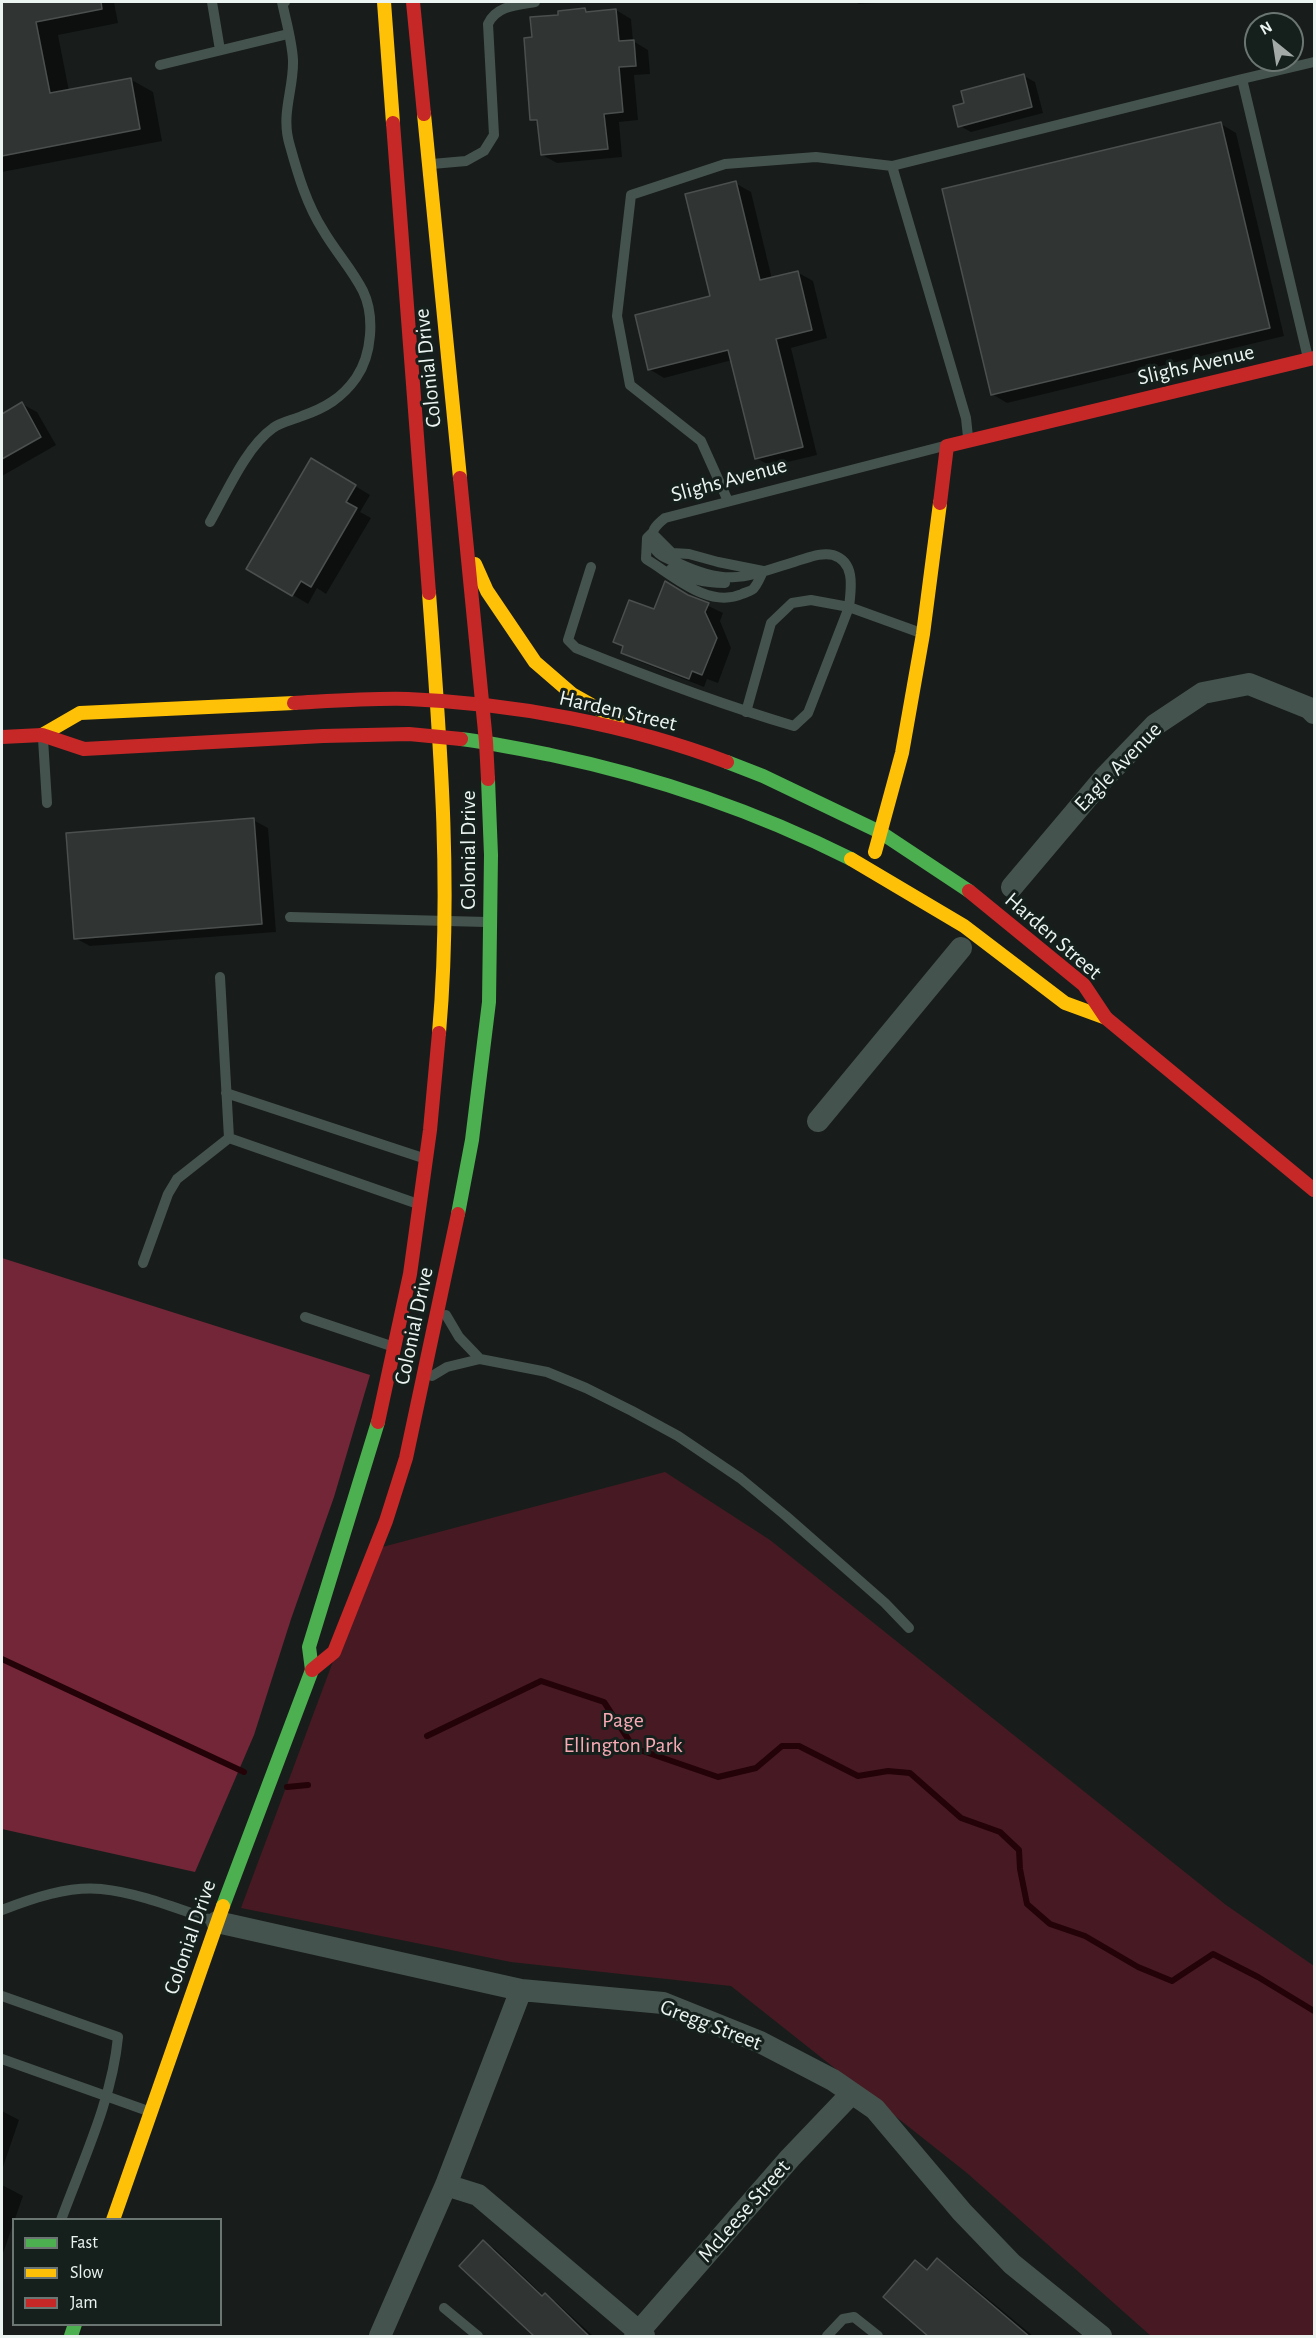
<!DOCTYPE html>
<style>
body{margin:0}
#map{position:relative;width:1316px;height:2338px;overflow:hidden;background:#181d1c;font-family:"Alegreya Sans",sans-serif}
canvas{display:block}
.frame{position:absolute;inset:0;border:3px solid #ecf4f1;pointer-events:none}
.legend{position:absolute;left:12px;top:2218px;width:210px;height:108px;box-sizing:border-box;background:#15201d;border:2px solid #6b7572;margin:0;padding:8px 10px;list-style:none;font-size:18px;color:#ecf4f1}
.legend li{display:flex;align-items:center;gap:12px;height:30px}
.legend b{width:30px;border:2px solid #6b7572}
.north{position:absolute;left:1244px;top:12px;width:60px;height:60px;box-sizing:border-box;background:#15201d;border:2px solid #6b7572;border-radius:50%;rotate:330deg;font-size:16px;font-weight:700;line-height:24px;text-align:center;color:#ecf4f1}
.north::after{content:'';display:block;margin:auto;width:21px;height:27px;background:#a2a9a6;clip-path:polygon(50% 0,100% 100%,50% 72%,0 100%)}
</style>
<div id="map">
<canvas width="1316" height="2338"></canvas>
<div class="frame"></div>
<ul class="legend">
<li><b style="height:8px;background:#4caf50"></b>Fast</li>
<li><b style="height:8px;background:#ffc107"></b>Slow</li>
<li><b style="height:8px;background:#c62828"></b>Jam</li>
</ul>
<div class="north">N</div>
</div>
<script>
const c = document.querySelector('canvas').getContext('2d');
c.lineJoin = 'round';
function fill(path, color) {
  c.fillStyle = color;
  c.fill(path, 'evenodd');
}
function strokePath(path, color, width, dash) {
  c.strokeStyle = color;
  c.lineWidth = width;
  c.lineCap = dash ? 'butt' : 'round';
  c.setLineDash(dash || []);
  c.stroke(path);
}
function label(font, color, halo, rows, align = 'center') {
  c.font = font + ' "Alegreya Sans",sans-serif';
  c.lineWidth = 6;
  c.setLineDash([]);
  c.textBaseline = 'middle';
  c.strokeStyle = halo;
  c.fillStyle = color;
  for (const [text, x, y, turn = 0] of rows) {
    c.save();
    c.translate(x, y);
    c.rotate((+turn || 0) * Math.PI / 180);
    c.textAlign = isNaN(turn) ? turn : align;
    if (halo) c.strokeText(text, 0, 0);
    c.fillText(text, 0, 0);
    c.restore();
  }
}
fill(new Path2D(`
 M 665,1472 L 770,1540 L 1226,1905 L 1314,1966 L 1314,2336 L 1151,2336 L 967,2173 L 731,1986 L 511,1962 L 241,1908 L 375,1549 Z`), '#471a23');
fill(new Path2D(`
 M 2,1258 L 370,1375 L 334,1497 L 291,1619 L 254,1735 L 195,1872 L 2,1829 Z`), '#732637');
fill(new Path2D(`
 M 2,2 L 114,2 L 118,23 L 58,35 L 69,91 L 130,79 L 153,92 L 162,141 L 2,172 Z
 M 855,2 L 878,2 L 878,3 L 859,4 Z
 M 585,10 L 590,13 L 616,10 L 631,19 L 633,41 L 648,50 L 650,74 L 634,75 L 638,120 L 619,122 L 622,157 L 557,163 L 542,155 L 539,124 L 532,119 L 533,38 L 560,16 Z
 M 1024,76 L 1035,82 L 1043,113 L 971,132 L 960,126 L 966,104 Z
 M 1221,124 L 1236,133 L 1284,336 L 1007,403 L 992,394 Z
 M 735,183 L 751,192 L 772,279 L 797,272 L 813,281 L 827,338 L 791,348 L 817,455 L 771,466 L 756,458 L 732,360 L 664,378 L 649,369 L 712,297 Z
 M 22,404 L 37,412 L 56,445 L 2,476 L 2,415 Z
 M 327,469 L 370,495 L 360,512 L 371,518 L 326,594 L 317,588 L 308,604 L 248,568 Z
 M 688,596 L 723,613 L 720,621 L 731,648 L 718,683 L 707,679 L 704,687 L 638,661 L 623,652 L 624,647 L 615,642 L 655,611 Z
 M 253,820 L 268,828 L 276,932 L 90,946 L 75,938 Z
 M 2,2111 L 19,2120 L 2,2170 Z
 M 2,2185 L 23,2196 L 2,2256 Z
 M 483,2242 L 495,2249 L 544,2296 L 556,2302 L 593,2336 L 537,2336 Z
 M 937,2260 L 952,2269 L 1033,2336 L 932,2336 L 915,2262 L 929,2270 Z`), '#0007');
strokePath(new Path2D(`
 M 2,1659 L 244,1772
 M 427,1736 L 541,1681 L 604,1702 L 634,1748 L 718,1777 L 756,1768 L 782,1746 L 799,1746 L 858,1776 L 888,1771 L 910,1773 L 961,1818 L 1000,1832 L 1019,1850 L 1020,1869 L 1027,1904 L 1050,1924 L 1085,1936 L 1138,1967 L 1172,1981 L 1213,1954 L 1258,1977 L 1314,2011
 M 287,1787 L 308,1785`), '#240308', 6);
const building = new Path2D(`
 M 2,2 L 101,2 L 102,9 L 36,22 L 50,93 L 131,78 L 140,129 L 2,156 Z
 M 585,8 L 586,12 L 616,9 L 619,41 L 634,40 L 636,66 L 619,67 L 623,112 L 604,114 L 608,149 L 541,155 L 537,120 L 530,120 L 524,38 L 532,37 L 530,17 L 558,15 L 558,11 Z
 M 1024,74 L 1032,107 L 958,127 L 953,106 L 964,103 L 961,91 Z
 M 1221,122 L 1270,328 L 991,395 L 942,189 Z
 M 736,181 L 760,280 L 798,271 L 812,330 L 776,339 L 803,447 L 755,459 L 728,350 L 648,370 L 635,315 L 710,296 L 685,194 Z
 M 22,402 L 41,437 L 2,459 L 2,414 Z
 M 311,458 L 356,485 L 346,502 L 357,508 L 311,587 L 301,581 L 292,596 L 246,569 Z
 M 665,581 L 688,595 L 709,603 L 705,612 L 717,638 L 702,675 L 692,671 L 689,679 L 621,653 L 623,646 L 613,642 L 629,600 L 654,609 Z
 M 254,818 L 262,924 L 74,939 L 66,833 Z
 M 483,2240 L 542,2296 L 545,2293 L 590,2337 L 535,2337 L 459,2266 Z
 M 937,2258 L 1030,2337 L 929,2337 L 883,2297 L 915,2260 L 927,2270 Z`);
fill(building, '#303433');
strokePath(building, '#4b504e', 1.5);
strokePath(new Path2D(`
 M 212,2 L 220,50
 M 160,65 L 288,34
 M 1242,79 L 1314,62
 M 432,164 L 466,161 L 484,151 L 494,135 L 488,24 C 496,6 517,5 535,2
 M 968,437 L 966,418 L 892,166 L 1242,79 L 1308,358
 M 728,501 L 701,441 L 630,385 L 617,316 L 631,195 L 725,164 L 816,157 L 892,166
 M 210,522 C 226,494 246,447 273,428 C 281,422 293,420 302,416 C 325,408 342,398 356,378 C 372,355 375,316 363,291 C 352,269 335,251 323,230 C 307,205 298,175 290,146 C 280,114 294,90 293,60 C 292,41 286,21 282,2 L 285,2
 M 652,533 L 672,553 L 689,554 L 718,562 L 763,571 C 761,576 758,583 754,588 C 752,591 746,592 742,594 C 708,609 673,575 646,559 L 647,538 Z
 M 591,567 L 568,640 L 576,648 C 648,677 719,704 794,726 L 808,713 L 849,607 L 811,600 L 792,603 L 771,623 L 746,712
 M 671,569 C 687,579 706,583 725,583
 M 921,633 L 849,607 C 851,589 856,562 833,555 C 821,552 808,558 797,561 C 746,577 729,587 678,563 C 668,559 657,556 653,545 C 649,532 656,525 665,518 L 944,446
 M 43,739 L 47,803
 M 290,917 L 487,922
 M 220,977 L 229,1138
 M 226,1093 L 423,1158
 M 229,1138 L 418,1204
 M 143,1263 L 168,1194 L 177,1179 L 229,1138
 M 446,1315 L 459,1337 L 480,1359
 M 305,1317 L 391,1346
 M 432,1376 L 447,1367 L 480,1359 L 547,1372 L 586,1388 L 632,1411 L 678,1436 L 740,1478 L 786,1516 L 885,1603 L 909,1628
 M 2,1910 C 33,1898 68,1886 101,1889 C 140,1893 178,1909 214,1921
 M 2,1996 L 118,2037 C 112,2100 83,2160 61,2220
 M 2,2059 L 148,2111
 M 444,2308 L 478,2336
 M 827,2336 L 843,2319 L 854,2317 L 878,2336`), '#45534e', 10);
strokePath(new Path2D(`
 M 1012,887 L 1104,778 L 1155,725 L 1203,693 L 1249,684 L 1309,708 L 1314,713
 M 818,1121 L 961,948
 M 217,1922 L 521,1990 L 663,2003 L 760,2042 L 833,2080 L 875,2109 L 962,2212 L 1012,2264 L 1101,2336
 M 446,2185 L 478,2195 L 644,2336
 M 380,2336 L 446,2185 L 521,1990
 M 635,2336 L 790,2158 L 852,2093`), '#45534e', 22);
strokePath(new Path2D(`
 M 461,739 C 492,743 521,749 551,755 C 656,777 755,811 851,859
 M 727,762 L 763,776 L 880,832 L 969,891
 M 458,1214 L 472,1140 L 489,1002 L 491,855 L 488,779
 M 223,1906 L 312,1670 L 309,1647 L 378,1422
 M 71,2336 L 75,2324`), '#4caf50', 14);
strokePath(new Path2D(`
 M 384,2 L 393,123
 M 424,114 L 460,478
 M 475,564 L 487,591 L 535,662 L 572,694 L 618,720
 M 429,593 C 440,740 452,886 439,1033
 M 42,735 L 80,713 L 294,703
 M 875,852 L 902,753 L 923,634 L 940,503
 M 851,859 L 964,926 L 1065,1003 L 1106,1018
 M 113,2220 L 223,1906`), '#ffc107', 14);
strokePath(new Path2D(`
 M 413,2 L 424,114
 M 393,123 L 429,593
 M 460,478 L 486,742 L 488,779
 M 940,503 L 947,446 L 1314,358
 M 294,703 C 331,701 370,698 408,699 C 512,703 630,725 727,762
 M 2,737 L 42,735 L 84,749 L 323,736 L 409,734 L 461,739
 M 969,891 L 1084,985 L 1106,1018 L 1314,1190
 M 378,1422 L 410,1274 L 430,1130 L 439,1033
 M 312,1670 L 334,1652 L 386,1521 L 406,1458 L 458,1214`), '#c62828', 14);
label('22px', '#ecf4f1', '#15201d', [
 ["Slighs Avenue",1196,365,-13],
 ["Colonial Drive",428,368,-96],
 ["Slighs Avenue",729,480,-15],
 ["Harden Street",618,711,13],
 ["Eagle Avenue",1118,767,-46],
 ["Colonial Drive",468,850,-90],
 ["Harden Street",1053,936,41],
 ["Colonial Drive",414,1326,-78],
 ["Colonial Drive",190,1937,-71],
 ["Gregg Street",711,2025,21],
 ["McLeese Street",744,2211,-49]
]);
label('22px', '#f8aab4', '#15201d', [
 ["Page",623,1720],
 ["Ellington Park",623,1745]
]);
</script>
